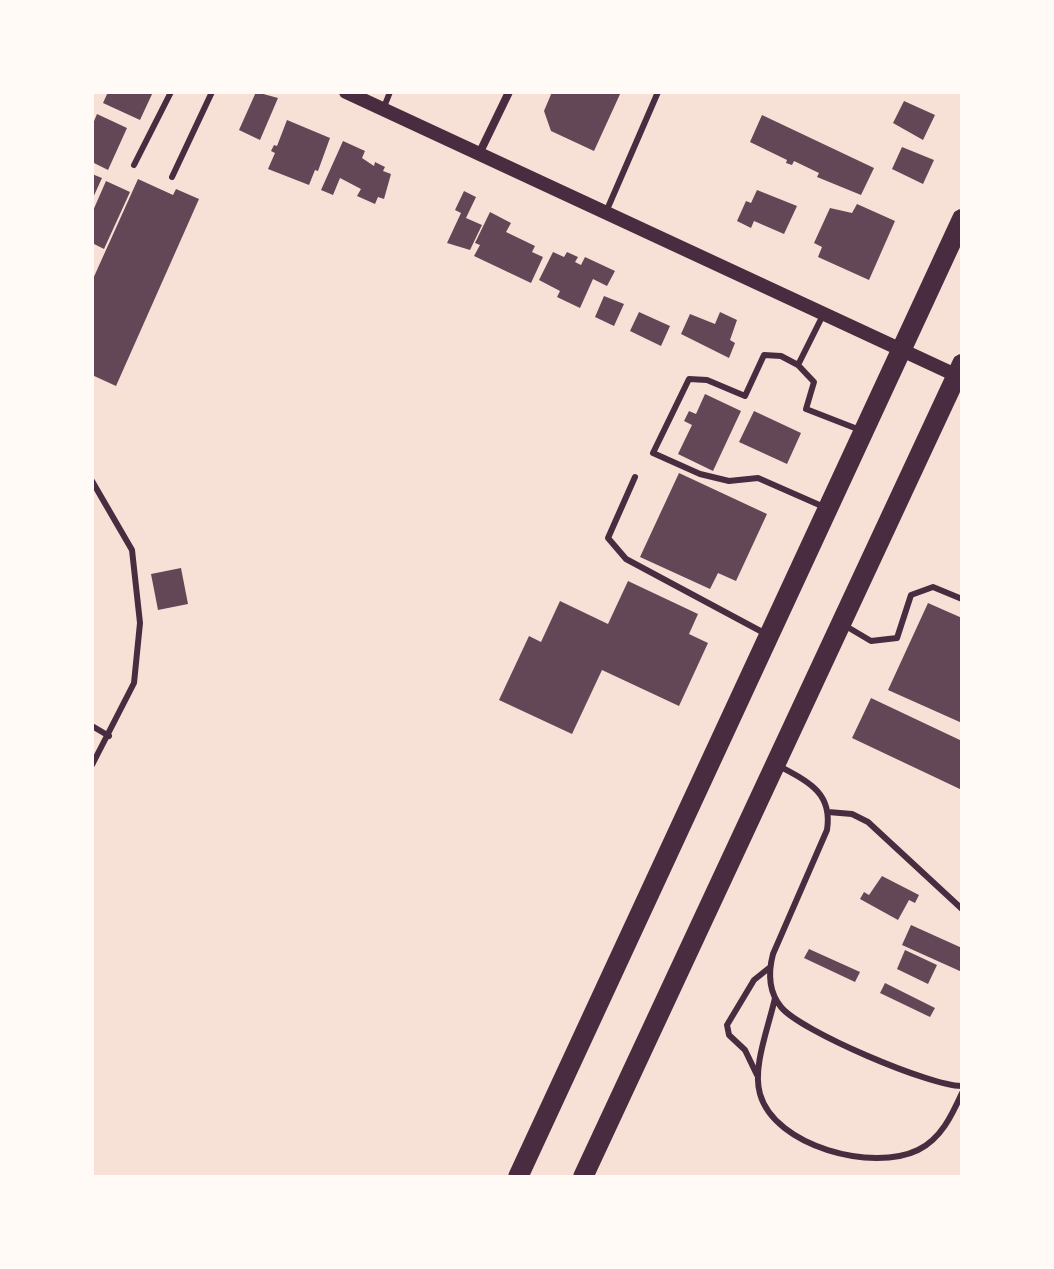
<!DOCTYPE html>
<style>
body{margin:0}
#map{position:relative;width:1054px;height:1269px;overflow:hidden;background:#f7e1d7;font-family:"DM Sans",sans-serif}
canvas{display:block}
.frame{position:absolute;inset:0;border:94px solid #fffaf5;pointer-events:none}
</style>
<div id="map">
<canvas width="1054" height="1269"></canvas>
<div class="frame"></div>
</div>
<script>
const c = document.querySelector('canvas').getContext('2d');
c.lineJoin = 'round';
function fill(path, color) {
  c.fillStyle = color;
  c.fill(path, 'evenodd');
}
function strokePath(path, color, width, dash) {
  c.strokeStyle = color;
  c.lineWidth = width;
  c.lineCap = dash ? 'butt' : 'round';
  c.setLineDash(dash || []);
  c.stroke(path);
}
fill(new Path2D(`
 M 108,92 L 153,92 L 140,120 L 103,103 Z
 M 256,92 L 278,98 L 260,140 L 239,130 Z
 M 552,92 L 621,92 L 594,151 L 551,131 L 544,111 Z
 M 904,101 L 935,115 L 923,140 L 893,123 Z
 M 97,114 L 127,128 L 108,170 L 92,162 L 92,126 Z
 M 762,115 L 874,168 L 861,195 L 817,177 L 819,173 L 794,161 L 792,165 L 786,163 L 787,160 L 750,142 Z
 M 287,120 L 330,138 L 318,171 L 315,170 L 309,185 L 268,169 L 275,153 L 271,151 L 274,145 L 277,146 Z
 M 343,141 L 365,151 L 362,158 L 374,166 L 375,162 L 385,167 L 383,171 L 391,174 L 384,199 L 378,197 L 375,204 L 357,196 L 361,189 L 340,178 L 333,195 L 321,190 Z
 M 902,147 L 934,160 L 923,184 L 892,169 Z
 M 92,174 L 102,178 L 92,200 Z
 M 138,179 L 173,195 L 176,189 L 199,199 L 116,386 L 92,375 L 92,281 Z
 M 106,181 L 130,192 L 104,249 L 92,243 L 92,213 Z
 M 757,190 L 797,206 L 784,234 L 754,221 L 751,228 L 737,221 L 746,201 L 751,203 Z
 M 464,191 L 476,197 L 466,218 L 482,225 L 470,250 L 447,243 L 461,213 L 455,210 Z
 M 857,204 L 895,221 L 869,280 L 818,257 L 822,247 L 814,243 L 830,208 L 852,213 Z
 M 490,212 L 511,223 L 506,232 L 535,246 L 532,252 L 543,257 L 531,283 L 474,256 L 480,245 L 475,243 Z
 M 553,252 L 564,257 L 567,252 L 578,257 L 575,262 L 581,265 L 585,257 L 615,271 L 607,286 L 593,279 L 580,308 L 557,297 L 560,291 L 539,280 Z
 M 604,296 L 624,304 L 614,326 L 595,317 Z
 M 639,312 L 670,326 L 661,346 L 630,331 Z
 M 720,312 L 737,320 L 730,340 L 735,343 L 729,358 L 681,334 L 690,314 L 715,324 Z
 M 705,394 L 741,411 L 713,471 L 678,454 L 692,425 L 684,421 L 689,411 L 696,414 Z
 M 754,411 L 801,433 L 787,464 L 739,442 Z
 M 679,473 L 767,514 L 736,581 L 718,573 L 710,589 L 640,557 Z
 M 181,568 L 188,604 L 158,610 L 151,574 Z
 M 628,581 L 698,614 L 689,634 L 708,643 L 679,706 L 602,670 L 572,734 L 499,700 L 529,636 L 541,642 L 560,601 L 608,624 Z
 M 928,603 L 962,618 L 962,723 L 888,690 Z
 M 871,698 L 962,741 L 962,790 L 852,738 Z
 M 882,876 L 919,895 L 915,903 L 909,900 L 898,920 L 860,899 L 864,892 L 869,895 Z
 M 911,925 L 962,948 L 962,972 L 902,945 Z
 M 809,949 L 860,972 L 855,982 L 804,958 Z
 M 905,950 L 937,965 L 928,984 L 897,969 Z
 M 885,983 L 935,1008 L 930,1017 L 880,993 Z`), '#644757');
strokePath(new Path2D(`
 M 384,107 L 390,92
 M 134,165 L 171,92
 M 172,177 L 212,92
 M 606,212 L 658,92
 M 824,313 L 798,365 L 781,356 L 764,355 L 745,396 L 707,380 L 689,379 L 653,453 L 700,474 L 729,481 L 758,478 L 824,507
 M 798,365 L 814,382 L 806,409 L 860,430
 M 635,477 L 608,538 L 626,559 L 766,634
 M 92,481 L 132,550 L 140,623 L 134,683 L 92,765
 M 844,625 L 871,641 L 897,638 L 911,595 L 933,587 L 962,599
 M 92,726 L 109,736
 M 777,765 C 807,781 833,792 827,830 L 773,954 C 768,973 768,991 781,1007 C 800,1031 932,1087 962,1086
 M 828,812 L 852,814 L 868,822 L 962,909
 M 775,998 C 769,1026 752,1067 760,1094 C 775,1147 873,1172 918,1150 C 941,1139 952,1115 962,1093
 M 757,1075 L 745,1050 L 729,1035 L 727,1025 L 754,980 L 769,968`), '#4a2c40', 6);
strokePath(new Path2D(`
 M 479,154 L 509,92`), '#4a2c40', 8);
strokePath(new Path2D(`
 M 346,92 L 962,378`), '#4a2c40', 14);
strokePath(new Path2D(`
 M 518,1177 L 962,219
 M 583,1177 L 962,364`), '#4a2c40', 20);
</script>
